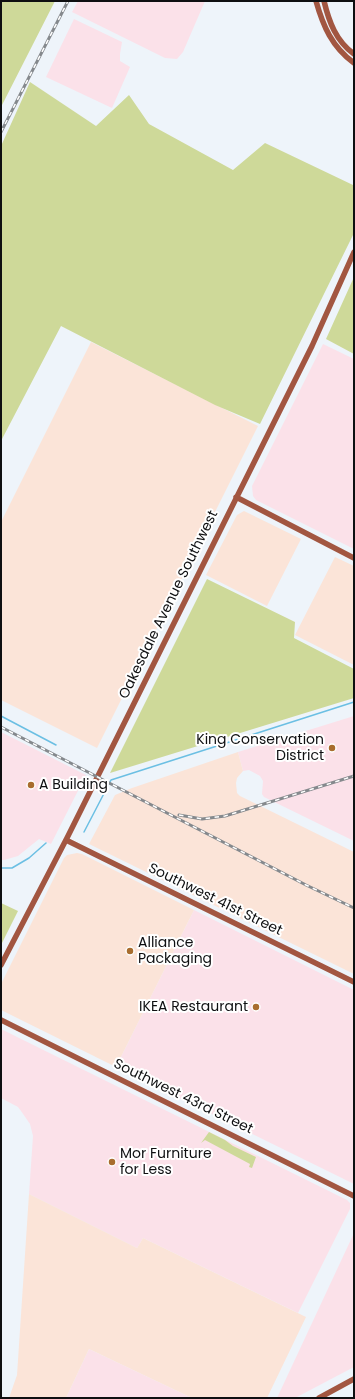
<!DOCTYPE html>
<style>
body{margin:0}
#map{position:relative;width:355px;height:1399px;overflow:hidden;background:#eef4fa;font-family:Poppins,sans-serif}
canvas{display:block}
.frame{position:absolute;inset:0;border:2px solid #0e0f11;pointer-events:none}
</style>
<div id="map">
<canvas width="355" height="1399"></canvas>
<div class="frame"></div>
</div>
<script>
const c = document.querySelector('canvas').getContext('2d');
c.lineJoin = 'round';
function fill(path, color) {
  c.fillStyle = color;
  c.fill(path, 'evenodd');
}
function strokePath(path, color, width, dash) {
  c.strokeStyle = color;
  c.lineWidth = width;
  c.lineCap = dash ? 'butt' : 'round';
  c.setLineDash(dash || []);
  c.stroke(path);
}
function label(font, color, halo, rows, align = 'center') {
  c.font = font + ' Poppins,sans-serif';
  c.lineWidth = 4;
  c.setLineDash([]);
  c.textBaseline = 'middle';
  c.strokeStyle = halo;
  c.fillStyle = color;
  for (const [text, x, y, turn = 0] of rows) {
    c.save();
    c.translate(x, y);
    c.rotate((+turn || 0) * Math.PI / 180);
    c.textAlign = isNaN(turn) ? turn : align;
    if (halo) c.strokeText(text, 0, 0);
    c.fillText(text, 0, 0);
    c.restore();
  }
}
fill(new Path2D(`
 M 78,1 L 205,1 L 183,52 L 177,59 L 165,58 L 72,12 Z
 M 74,19 L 122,42 L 120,54 L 120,61 L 130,67 L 112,108 L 46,77 Z
 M 323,344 L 354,359 L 354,549 L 256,500 L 253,496 L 252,486 Z
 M 354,716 L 354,841 L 264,797 L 262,794 L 263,781 L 260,776 L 249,770 L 243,771 L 238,752 Z
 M 1,732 L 86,775 L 51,844 L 39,839 L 18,856 L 4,860 L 1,860 Z
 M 194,910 L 354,990 L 354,1184 L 116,1067 Z
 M 1,1029 L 347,1200 L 350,1203 L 350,1209 L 298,1313 L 143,1238 L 137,1248 L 29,1194 L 33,1136 L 30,1124 L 21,1111 L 18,1107 L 1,1098 Z
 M 354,1233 L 354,1367 L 295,1398 L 277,1398 Z
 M 89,1349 L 192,1398 L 66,1398 Z`), '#fbe1e9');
fill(new Path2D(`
 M 91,342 L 258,426 L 97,748 L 1,700 L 1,522 Z
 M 244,511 L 301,539 L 267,606 L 206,575 L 237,515 Z
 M 335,557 L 354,566 L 354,665 L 295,635 Z
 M 238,752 L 243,771 L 237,778 L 236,783 L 237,793 L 240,796 L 354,852 L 354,974 L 89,844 L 115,795 L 132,788 Z
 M 77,853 L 82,854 L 194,910 L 116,1067 L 1,1010 L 1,984 L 64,858 L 67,855 Z
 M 29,1194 L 137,1248 L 143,1238 L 306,1317 L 267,1398 L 192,1398 L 89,1349 L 66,1398 L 9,1398 L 17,1375 Z`), '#fbe4d8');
fill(new Path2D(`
 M 1,1 L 55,1 L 1,107 Z
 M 30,82 L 96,126 L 129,95 L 149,124 L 233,170 L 265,143 L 353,185 L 353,235 L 260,424 L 215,405 L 61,326 L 1,441 L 1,146 Z
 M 354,277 L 354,354 L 326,339 Z
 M 207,579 L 295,622 L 294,638 L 354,669 L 354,698 L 110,773 Z
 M 1,903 L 18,911 L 1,945 Z
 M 209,1132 L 225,1140 L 233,1146 L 256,1157 L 252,1168 L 249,1167 L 250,1164 L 205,1140 L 201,1143 Z`), '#ced999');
strokePath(new Path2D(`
 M 1,716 L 56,745
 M 84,832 L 111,780 L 354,702
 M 1,868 L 12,868 L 29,858 L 46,843`), '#6bbfe3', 1.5);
strokePath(new Path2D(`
 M 316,1 C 323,26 332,47 354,63
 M 324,1 C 329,22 336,41 354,54
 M 236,497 L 354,558
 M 66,840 L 354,982
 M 1,965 L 68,836 L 312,346 L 354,252
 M 1,1020 L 354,1196
 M 319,1398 L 354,1379`), '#a25641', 5.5);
const rail = new Path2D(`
 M 1,132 L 68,1
 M 1,727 L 306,885 L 354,908
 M 179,815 L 202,819 L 225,816 L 354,776`);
strokePath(rail, '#85898d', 3);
strokePath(rail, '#fff', 1.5, [4.5]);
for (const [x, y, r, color] of [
 [332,748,4,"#a86d2e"],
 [31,785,4,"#a86d2e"],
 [130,951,4,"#a86d2e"],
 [256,1007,4,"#a86d2e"],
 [112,1162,4,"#a86d2e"]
]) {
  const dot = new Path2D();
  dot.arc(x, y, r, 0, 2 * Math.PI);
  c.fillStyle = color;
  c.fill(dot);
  strokePath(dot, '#fff', 1.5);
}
label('14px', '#0e0f11', '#fff', [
 ["Oakesdale Avenue Southwest",169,605,-64],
 ["Southwest 41st Street",215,900,26],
 ["Southwest 43rd Street",183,1097,26]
]);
label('14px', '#0e0f11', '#fff', [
 ["King Conservation",324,740,"right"],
 ["District",324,756,"right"],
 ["A Building",39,785],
 ["Alliance",138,943],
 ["Packaging",138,959],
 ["IKEA Restaurant",248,1007,"right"],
 ["Mor Furniture",120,1154],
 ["for Less",120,1170]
], 'left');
</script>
